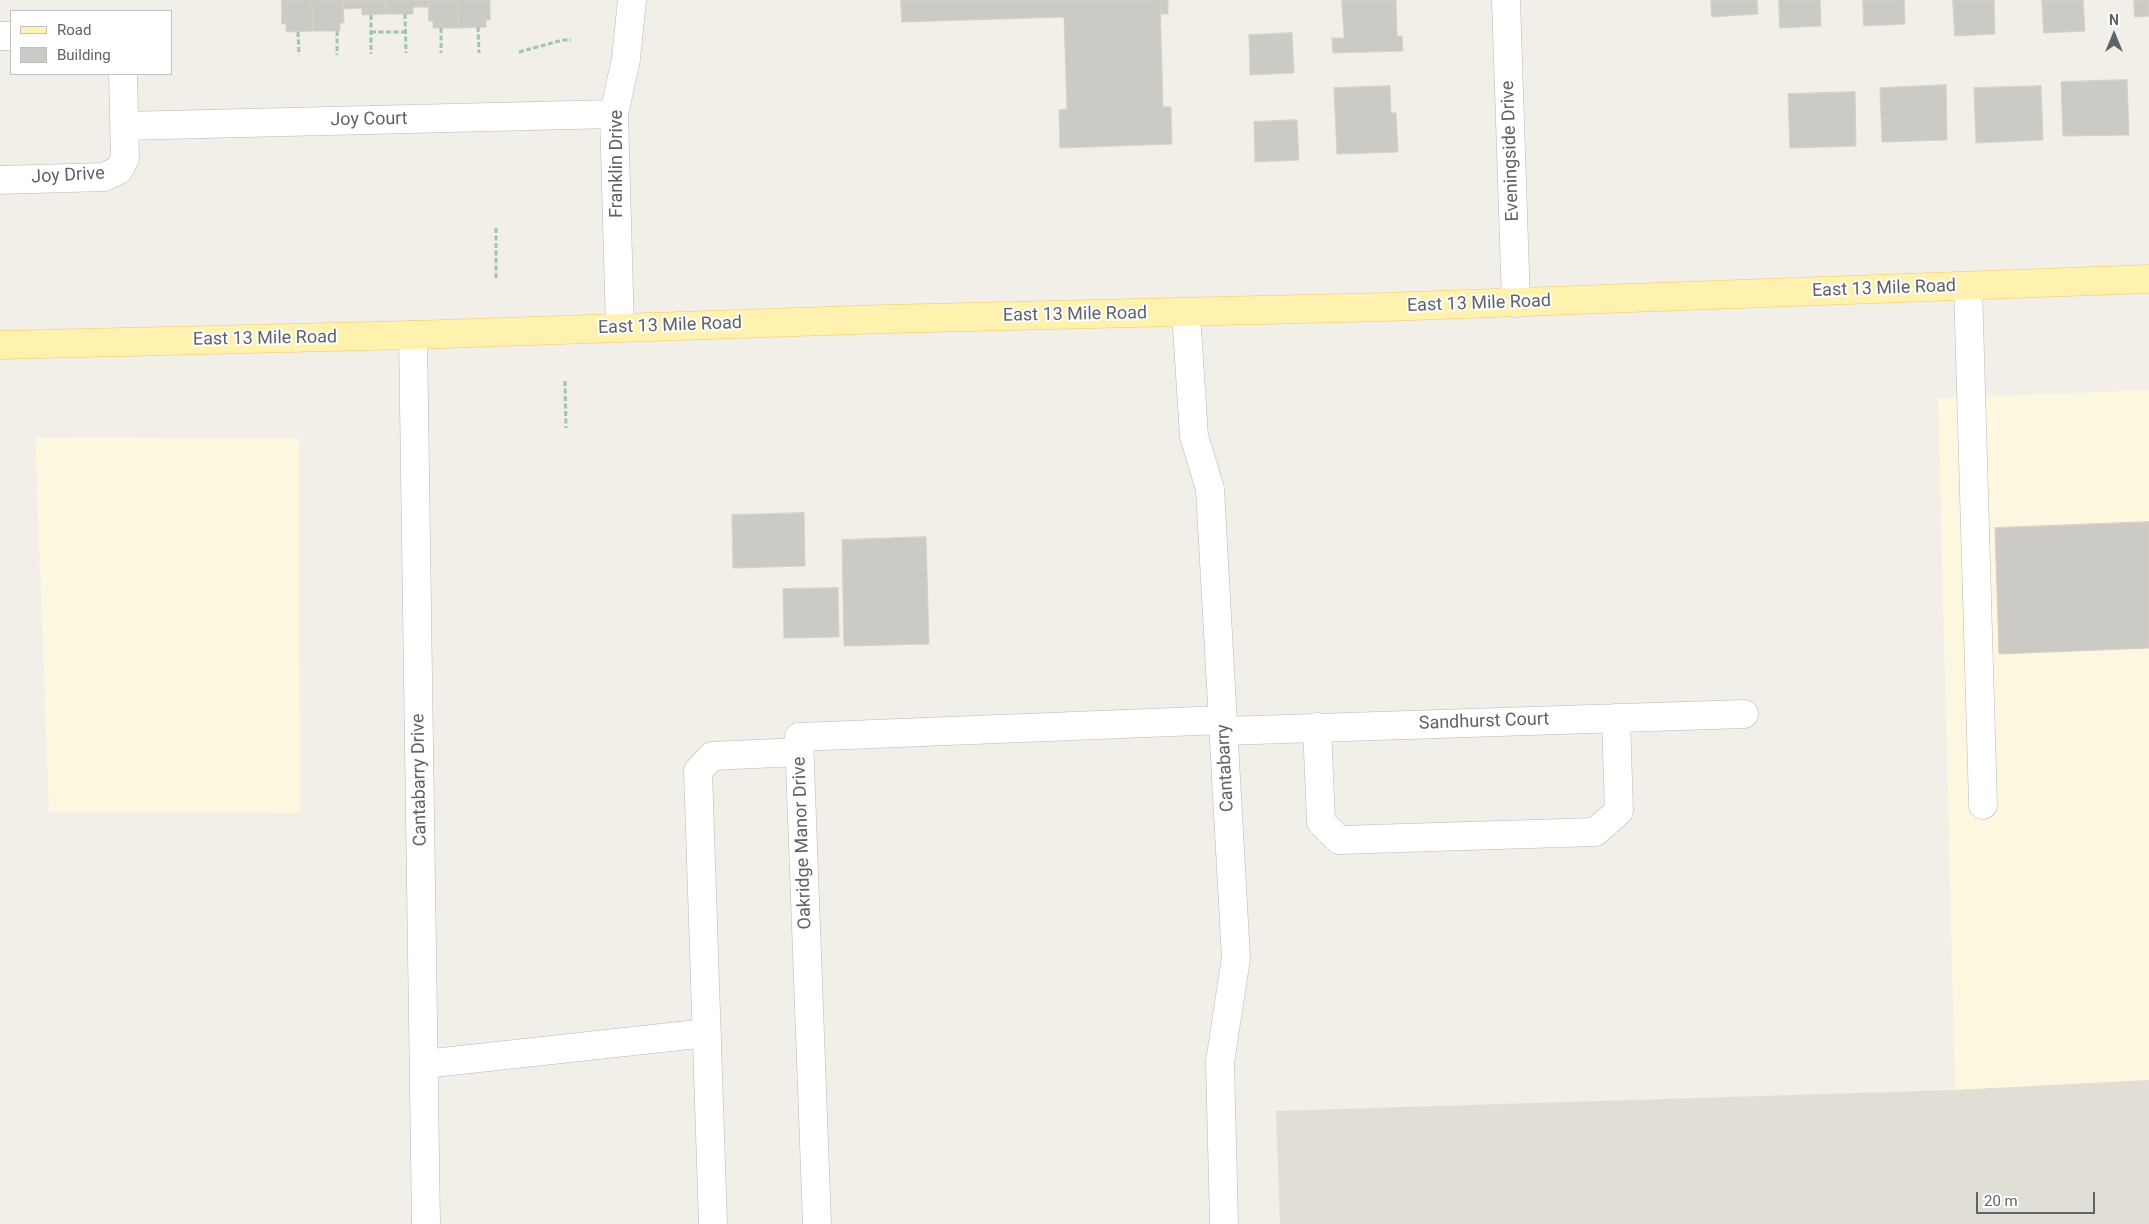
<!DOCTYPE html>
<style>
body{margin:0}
#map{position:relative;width:2149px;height:1224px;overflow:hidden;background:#f1efe8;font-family:Roboto,sans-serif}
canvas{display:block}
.legend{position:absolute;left:10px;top:10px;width:162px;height:65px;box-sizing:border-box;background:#fff;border:1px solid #bfc1c3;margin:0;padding:6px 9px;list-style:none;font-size:15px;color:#5f6368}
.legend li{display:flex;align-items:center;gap:10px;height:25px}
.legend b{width:25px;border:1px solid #bfc1c3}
.north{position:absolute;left:2089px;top:10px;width:50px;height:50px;-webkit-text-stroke:4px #fff;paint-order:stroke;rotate:0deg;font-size:14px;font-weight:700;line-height:20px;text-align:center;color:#5f6368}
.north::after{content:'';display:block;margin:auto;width:18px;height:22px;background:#5f6368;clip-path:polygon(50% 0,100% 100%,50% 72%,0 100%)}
.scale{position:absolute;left:1976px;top:1192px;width:119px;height:22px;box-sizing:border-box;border:2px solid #5f6368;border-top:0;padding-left:6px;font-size:15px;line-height:18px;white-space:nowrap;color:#5f6368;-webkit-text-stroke:4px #fff;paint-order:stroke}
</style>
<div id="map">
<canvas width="2149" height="1224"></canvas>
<ul class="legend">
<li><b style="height:6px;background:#fff2af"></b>Road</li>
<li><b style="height:14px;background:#cccac5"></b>Building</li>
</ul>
<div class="north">N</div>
<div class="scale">20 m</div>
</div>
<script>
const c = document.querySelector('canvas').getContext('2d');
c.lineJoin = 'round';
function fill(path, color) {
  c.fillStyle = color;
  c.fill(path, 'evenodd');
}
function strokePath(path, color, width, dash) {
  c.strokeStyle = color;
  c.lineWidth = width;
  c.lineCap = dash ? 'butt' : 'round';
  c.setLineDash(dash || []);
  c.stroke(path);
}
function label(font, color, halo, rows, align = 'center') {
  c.font = font + ' Roboto,sans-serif';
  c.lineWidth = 4;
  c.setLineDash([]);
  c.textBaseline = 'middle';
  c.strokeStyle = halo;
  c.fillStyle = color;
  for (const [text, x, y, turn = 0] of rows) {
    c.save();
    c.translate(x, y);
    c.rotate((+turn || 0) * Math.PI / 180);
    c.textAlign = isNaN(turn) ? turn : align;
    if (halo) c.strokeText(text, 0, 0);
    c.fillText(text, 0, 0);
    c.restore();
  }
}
fill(new Path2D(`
 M 2149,390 L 2149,1080 L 1955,1090 L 1938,398 Z
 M 35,437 L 299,438 L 300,813 L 49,812 Z`), '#fef7e0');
fill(new Path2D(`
 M 2149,1080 L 2149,1224 L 1280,1224 L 1276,1111 L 1955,1090 Z`), '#e1ded6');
const building = new Path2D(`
 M 282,0 L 312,0 L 313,31 L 286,32 L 286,24 L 282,24 Z
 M 312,0 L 343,0 L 344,23 L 340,23 L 340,31 L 313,31 Z
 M 343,0 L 386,0 L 386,14 L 362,15 L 362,8 L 343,9 Z
 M 386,0 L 429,0 L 429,7 L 413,7 L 413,14 L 386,14 Z
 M 429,0 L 458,0 L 459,28 L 433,28 L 433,21 L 429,21 Z
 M 458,0 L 490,0 L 490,20 L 486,20 L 486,27 L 459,28 Z
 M 901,0 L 1160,0 L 1163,107 L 1171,107 L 1172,144 L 1060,148 L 1059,110 L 1067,109 L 1064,17 L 902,22 Z
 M 1160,0 L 1168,0 L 1168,14 L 1161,14 Z
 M 1342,0 L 1396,0 L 1397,36 L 1402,36 L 1403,51 L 1333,53 L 1332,38 L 1344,38 Z
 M 1711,0 L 1757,0 L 1758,14 L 1712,17 Z
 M 1779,0 L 1820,0 L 1821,26 L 1780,28 Z
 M 1863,0 L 1904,0 L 1905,24 L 1864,26 Z
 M 1953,0 L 1994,0 L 1995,34 L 1955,36 Z
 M 2042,0 L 2083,0 L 2085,31 L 2044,33 Z
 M 2134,0 L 2149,0 L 2149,16 L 2135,17 Z
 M 1292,33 L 1294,73 L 1250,75 L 1249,35 Z
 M 2127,80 L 2129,135 L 2063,136 L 2061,82 Z
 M 1946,85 L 1947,140 L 1882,142 L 1880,88 Z
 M 1390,86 L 1391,113 L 1396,113 L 1398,152 L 1337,154 L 1334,88 Z
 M 2041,86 L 2043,140 L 1976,143 L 1974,88 Z
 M 1855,92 L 1856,146 L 1790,148 L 1788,94 Z
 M 1297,120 L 1299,160 L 1255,162 L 1254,122 Z
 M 804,513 L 805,566 L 733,568 L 732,515 Z
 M 2149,522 L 2149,648 L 1999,654 L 1995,528 Z
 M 926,537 L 929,644 L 844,646 L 842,540 Z
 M 838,588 L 839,637 L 784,638 L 783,589 Z`);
fill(building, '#cccac5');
strokePath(building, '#d6d1c6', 1);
const minor = new Path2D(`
 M 1506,0 L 1516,303
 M 0,36 L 11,36
 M 124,126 L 614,114
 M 0,180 L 104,177 L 119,170 L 125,158 L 123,74
 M 1968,286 L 1983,805
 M 1186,313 L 1194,436 L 1210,489 L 1236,958 L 1220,1062 L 1224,1224
 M 620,328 L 614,114 L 626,59 L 632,0
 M 413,335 L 426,1224
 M 1317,727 L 1321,822 L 1339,840 L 1595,832 L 1619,811 L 1616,718
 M 1224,731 L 1744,714
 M 424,1064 L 707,1033
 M 713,1224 L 698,771 L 712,756 L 799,752
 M 817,1224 L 799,737 L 1223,720`);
const major = new Path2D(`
 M 0,345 L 413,335 L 886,319 L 1385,307 L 2149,279`);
strokePath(minor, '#b5b8bc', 29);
strokePath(major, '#f2c960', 29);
strokePath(new Path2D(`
 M 405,14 L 406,53
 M 371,15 L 371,54
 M 478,27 L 479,53
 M 441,28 L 441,53
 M 337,31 L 337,55
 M 298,32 L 299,55
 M 371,32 L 406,32
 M 519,52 L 563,40 L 571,40
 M 496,228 L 496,279
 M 565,381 L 566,428`), '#9cc7a9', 3, [5, 2.5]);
strokePath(minor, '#fff', 28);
strokePath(major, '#fff2af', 28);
label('18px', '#5f6368', '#fff', [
 ["Joy Court",369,120,-1],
 ["Eveningside Drive",1511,151,-92],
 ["Franklin Drive",617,164,-90],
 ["Joy Drive",68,176,-3],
 ["East 13 Mile Road",1884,289,-2],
 ["East 13 Mile Road",1479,304,-2],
 ["East 13 Mile Road",1075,315,-1],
 ["East 13 Mile Road",670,326,-2],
 ["East 13 Mile Road",265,339,-1],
 ["Sandhurst Court",1484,722,-2],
 ["Cantabarry",1226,768,-93],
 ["Cantabarry Drive",420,780,-91],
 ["Oakridge Manor Drive",803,843,-92]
]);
</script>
